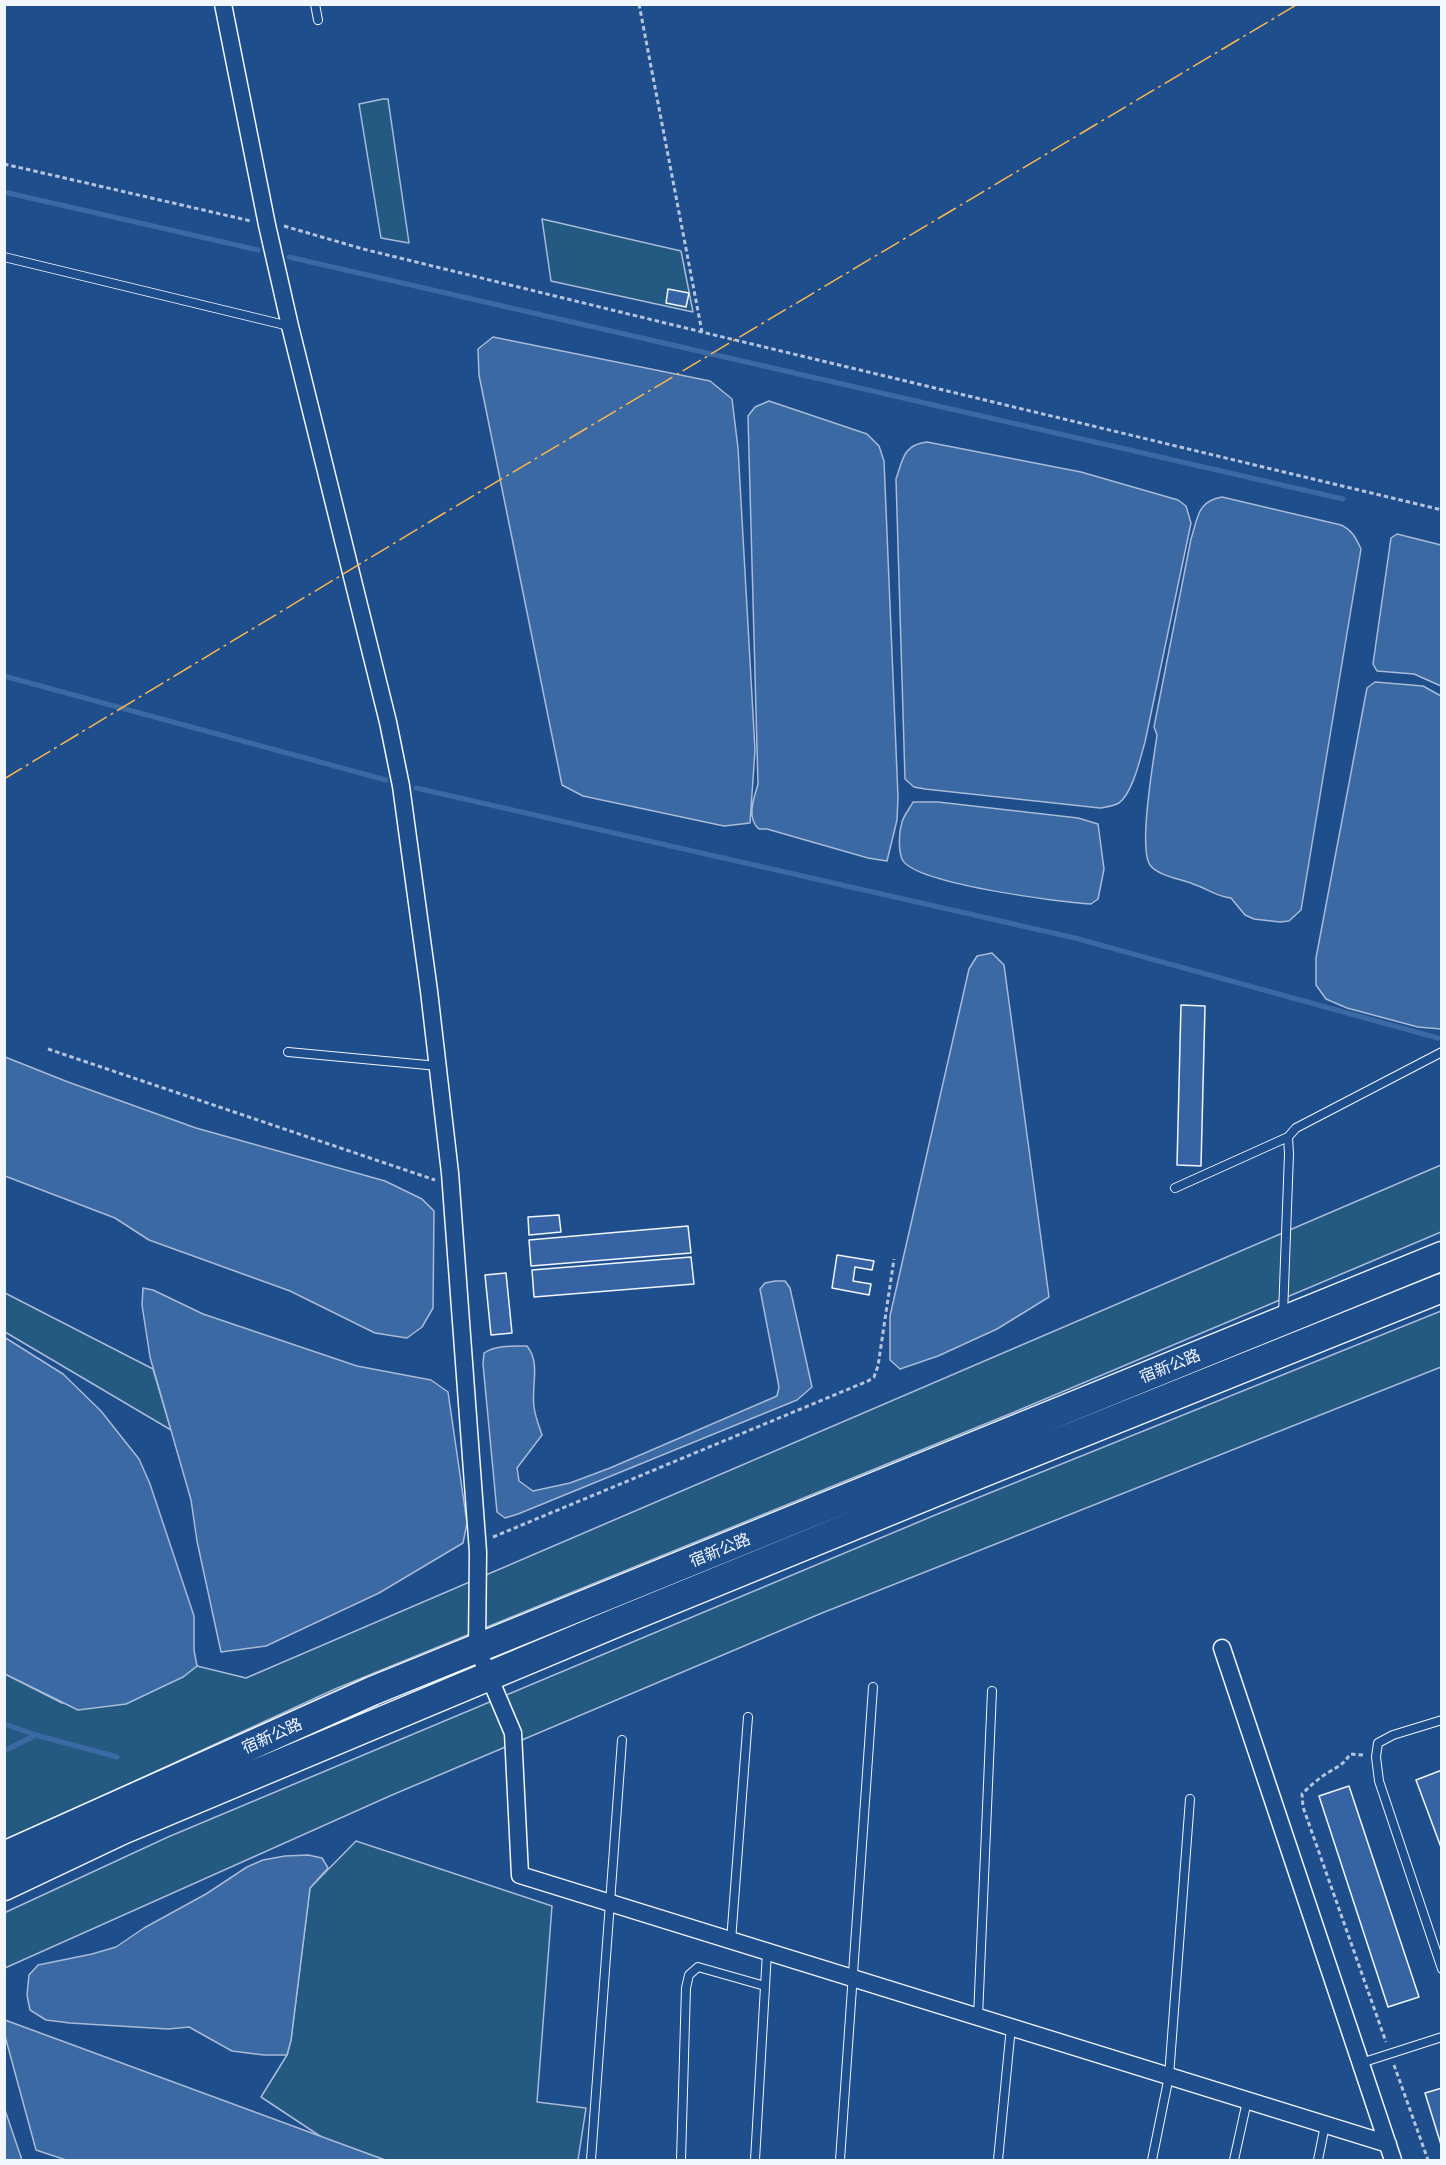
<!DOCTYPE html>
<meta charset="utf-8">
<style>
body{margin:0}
#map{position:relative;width:1446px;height:2165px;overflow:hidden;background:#1f4e8c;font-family:Ubuntu,sans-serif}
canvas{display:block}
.frame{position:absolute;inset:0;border:6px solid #f2f6ff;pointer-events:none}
</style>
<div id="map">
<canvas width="1446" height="2165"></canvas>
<div class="frame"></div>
</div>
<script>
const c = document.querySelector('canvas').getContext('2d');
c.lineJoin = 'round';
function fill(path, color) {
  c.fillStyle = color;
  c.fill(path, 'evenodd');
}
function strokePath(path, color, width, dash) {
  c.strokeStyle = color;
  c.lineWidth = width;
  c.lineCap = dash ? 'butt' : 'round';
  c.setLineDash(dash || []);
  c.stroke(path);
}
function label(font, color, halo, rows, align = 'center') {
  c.font = font + ' Ubuntu,"Noto Sans SC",sans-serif';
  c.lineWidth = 4.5;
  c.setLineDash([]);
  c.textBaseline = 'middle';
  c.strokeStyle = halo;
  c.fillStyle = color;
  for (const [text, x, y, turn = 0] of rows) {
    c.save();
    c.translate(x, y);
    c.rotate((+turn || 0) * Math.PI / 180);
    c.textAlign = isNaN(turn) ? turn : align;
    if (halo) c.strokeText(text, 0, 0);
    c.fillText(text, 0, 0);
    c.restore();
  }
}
const green = new Path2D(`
 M 383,99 L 388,99 L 409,243 L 381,238 L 359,104 Z
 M 542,219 L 681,251 L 693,312 L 551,281 Z
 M 1441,1165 L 1441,1232 L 1012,1413 L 335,1689 L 5,1841 L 5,1674 L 62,1703 L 183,1677 L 197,1666 L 246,1678 Z
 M 5,1293 L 153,1369 L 171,1430 L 5,1332 Z
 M 1441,1311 L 1441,1367 L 822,1613 L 392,1795 L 5,1968 L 4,1913 L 168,1837 L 940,1513 Z
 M 356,1841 L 552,1906 L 537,2102 L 586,2108 L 578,2160 L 385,2160 L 323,2138 L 261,2097 L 287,2055 L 291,2040 L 310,1888 Z`);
fill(green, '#245a82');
strokePath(green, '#a8bbd7', 1.5);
const water = new Path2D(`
 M 493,337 L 710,381 L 732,399 L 738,448 L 755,750 L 750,823 L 724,826 L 583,796 L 562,785 L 479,375 L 478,349 Z
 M 769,401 L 867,434 L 879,446 L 884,461 L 898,797 L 897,820 L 887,861 L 868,858 L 767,829 L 759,829 C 746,818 754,798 758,784 L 748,416 L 755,407 Z
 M 927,442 L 1081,472 L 1178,500 L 1186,506 L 1191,523 L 1145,742 C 1140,759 1133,792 1119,803 C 1114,806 1106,807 1100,808 L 925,789 L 914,787 L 905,779 L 896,479 C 903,459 903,445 927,442 Z
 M 1222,497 L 1341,525 C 1352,530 1356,538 1361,549 L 1301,910 L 1289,921 L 1280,922 L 1254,919 L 1245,915 L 1231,898 C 1217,897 1206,888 1193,884 C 1181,879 1158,876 1150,865 C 1138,848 1154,758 1157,735 L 1154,727 L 1191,539 C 1198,518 1197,501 1222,497 Z
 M 1397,534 L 1441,545 L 1441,686 L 1414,674 L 1377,671 L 1373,664 L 1391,538 Z
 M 1375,682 L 1423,686 L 1441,696 L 1441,1029 L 1418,1027 L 1347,1008 L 1326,999 L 1316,985 L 1316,958 L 1367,688 Z
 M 913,802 L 938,802 L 1078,818 L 1098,824 L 1104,869 L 1098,899 L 1091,904 C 1061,902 913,884 902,859 C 898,849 899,832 902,822 C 904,815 910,808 913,802 Z
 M 992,953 L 1004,965 L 1049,1297 L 997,1329 L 938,1356 L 900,1369 L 890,1360 L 890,1316 L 969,969 L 977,956 Z
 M 5,1057 L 68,1082 L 196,1128 L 385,1181 L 422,1199 L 434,1211 L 433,1308 L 422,1327 L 407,1338 L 375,1333 L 290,1291 L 149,1240 L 115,1218 L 5,1176 Z
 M 775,1281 L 785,1281 L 790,1288 L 812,1387 L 797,1400 L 518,1514 L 505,1518 L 497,1512 L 483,1364 L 484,1353 C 496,1345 513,1346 527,1346 C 541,1363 531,1387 534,1407 C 535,1416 539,1426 542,1435 L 517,1468 L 519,1481 L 533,1491 L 570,1483 L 610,1468 L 777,1396 L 779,1387 L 760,1289 L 765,1283 Z
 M 143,1288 L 153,1290 L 203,1314 L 357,1366 L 431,1380 L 448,1392 L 467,1523 L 463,1543 L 379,1593 L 266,1646 L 221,1652 L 197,1541 L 191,1500 L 150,1357 L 142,1305 Z
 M 4,1337 L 63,1374 L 101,1411 L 139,1459 L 150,1484 L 194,1616 L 194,1650 L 197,1666 L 183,1677 L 126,1704 L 78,1710 L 5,1674 Z
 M 308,1855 L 322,1858 L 328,1868 L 310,1888 L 291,2040 L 287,2055 L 264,2055 L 232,2051 L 189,2027 L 168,2029 L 70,2023 L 46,2020 L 30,2010 L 27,1995 L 29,1975 L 38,1965 L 92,1954 L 116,1947 L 144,1928 L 206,1894 L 247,1867 L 263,1860 L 285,1856 Z
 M 5,2020 L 385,2160 L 66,2160 L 36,2150 L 5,2036 Z
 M 5,2110 L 22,2160 L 5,2160 Z`);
fill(water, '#3b69a3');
strokePath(water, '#a8bbd7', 1.5);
strokePath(new Path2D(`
 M 4,192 L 258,250
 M 289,257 L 1343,499
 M 4,676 L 386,780
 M 416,788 L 1075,938 L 1438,1038
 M 4,1724 L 36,1735 L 117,1757
 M 4,1751 L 36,1735`), '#3b69a3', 5);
const building = new Path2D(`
 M 668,289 L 689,293 L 686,307 L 666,303 Z
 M 1181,1005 L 1205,1006 L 1201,1166 L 1177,1165 Z
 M 559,1215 L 561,1232 L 529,1235 L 528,1217 Z
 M 688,1226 L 691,1253 L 531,1266 L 529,1240 Z
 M 837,1255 L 874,1261 L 872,1270 L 855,1267 L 853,1281 L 871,1284 L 869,1295 L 832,1288 Z
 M 691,1257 L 694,1284 L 534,1297 L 532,1270 Z
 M 506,1273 L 512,1333 L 491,1335 L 485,1275 Z
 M 1442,1770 L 1442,1850 L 1416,1780 Z
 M 1349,1786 L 1419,1997 L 1388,2007 L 1319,1796 Z
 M 1442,2088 L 1442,2148 L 1425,2093 Z`);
fill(building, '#3563a3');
strokePath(building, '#f2f6ff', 1.5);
const lane = new Path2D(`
 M 315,4 L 318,20
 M 4,257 L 289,326
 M 288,1052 L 438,1066
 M 1175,1188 L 1288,1137 L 1296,1128 L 1442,1052
 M 1283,1314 L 1289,1154 L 1288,1137
 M 1442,1720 L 1393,1735 L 1378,1743 L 1376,1757 L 1379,1781 L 1442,1969
 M 731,1941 L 748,1717
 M 978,2017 L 992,1691
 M 1361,2063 L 1442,2037
 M 591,2160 L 622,1740
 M 681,2160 L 686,1988 L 689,1975 L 698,1967 L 765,1986
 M 755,2160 L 767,1952
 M 840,2160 L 873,1687
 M 998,2160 L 1011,2027
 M 1152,2160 L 1169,2076 L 1190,1799
 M 1234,2160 L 1247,2101
 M 1318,2160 L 1325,2125`);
const street = new Path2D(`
 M 223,4 L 267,225 L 290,326 L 388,722 L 401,786 L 429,991 L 450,1173 L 478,1552 L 477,1648 L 513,1733 L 520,1875 L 1388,2144
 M 1222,1648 L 1393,2160`);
const highway = new Path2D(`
 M 4,1856 L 372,1691 L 1442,1256
 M 4,1886 L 122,1830 L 618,1622 L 982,1473 L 1442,1288`);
strokePath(lane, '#f2f6ff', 10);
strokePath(street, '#f2f6ff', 19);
strokePath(highway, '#f2f6ff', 31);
strokePath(new Path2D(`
 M 639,4 L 702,332
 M 4,164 L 251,221
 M 284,226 L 363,249 L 702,332 L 1442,510
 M 48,1049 L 435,1180
 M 493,1537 L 868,1381 L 874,1377 L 878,1366 L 894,1259
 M 1363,1755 L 1350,1754 C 1344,1764 1339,1766 1329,1772 C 1319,1778 1310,1786 1302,1794 L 1303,1807 L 1386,2042
 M 1394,2065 L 1428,2160`), '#b3c4dc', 3, [4.5, 3]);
strokePath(lane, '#1f4e8c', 8);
strokePath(street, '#1f4e8c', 16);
strokePath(highway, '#1f4e8c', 28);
strokePath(new Path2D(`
 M 4,779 L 431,521 L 1298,4`), '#ffb74d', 1.5, [21, 4.5, 3, 4.5]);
label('16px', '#f2f6ff', '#1f4e8c', [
 ["宿新公路",1170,1366,-22],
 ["宿新公路",720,1550,-22],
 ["宿新公路",272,1736,-24]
]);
</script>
